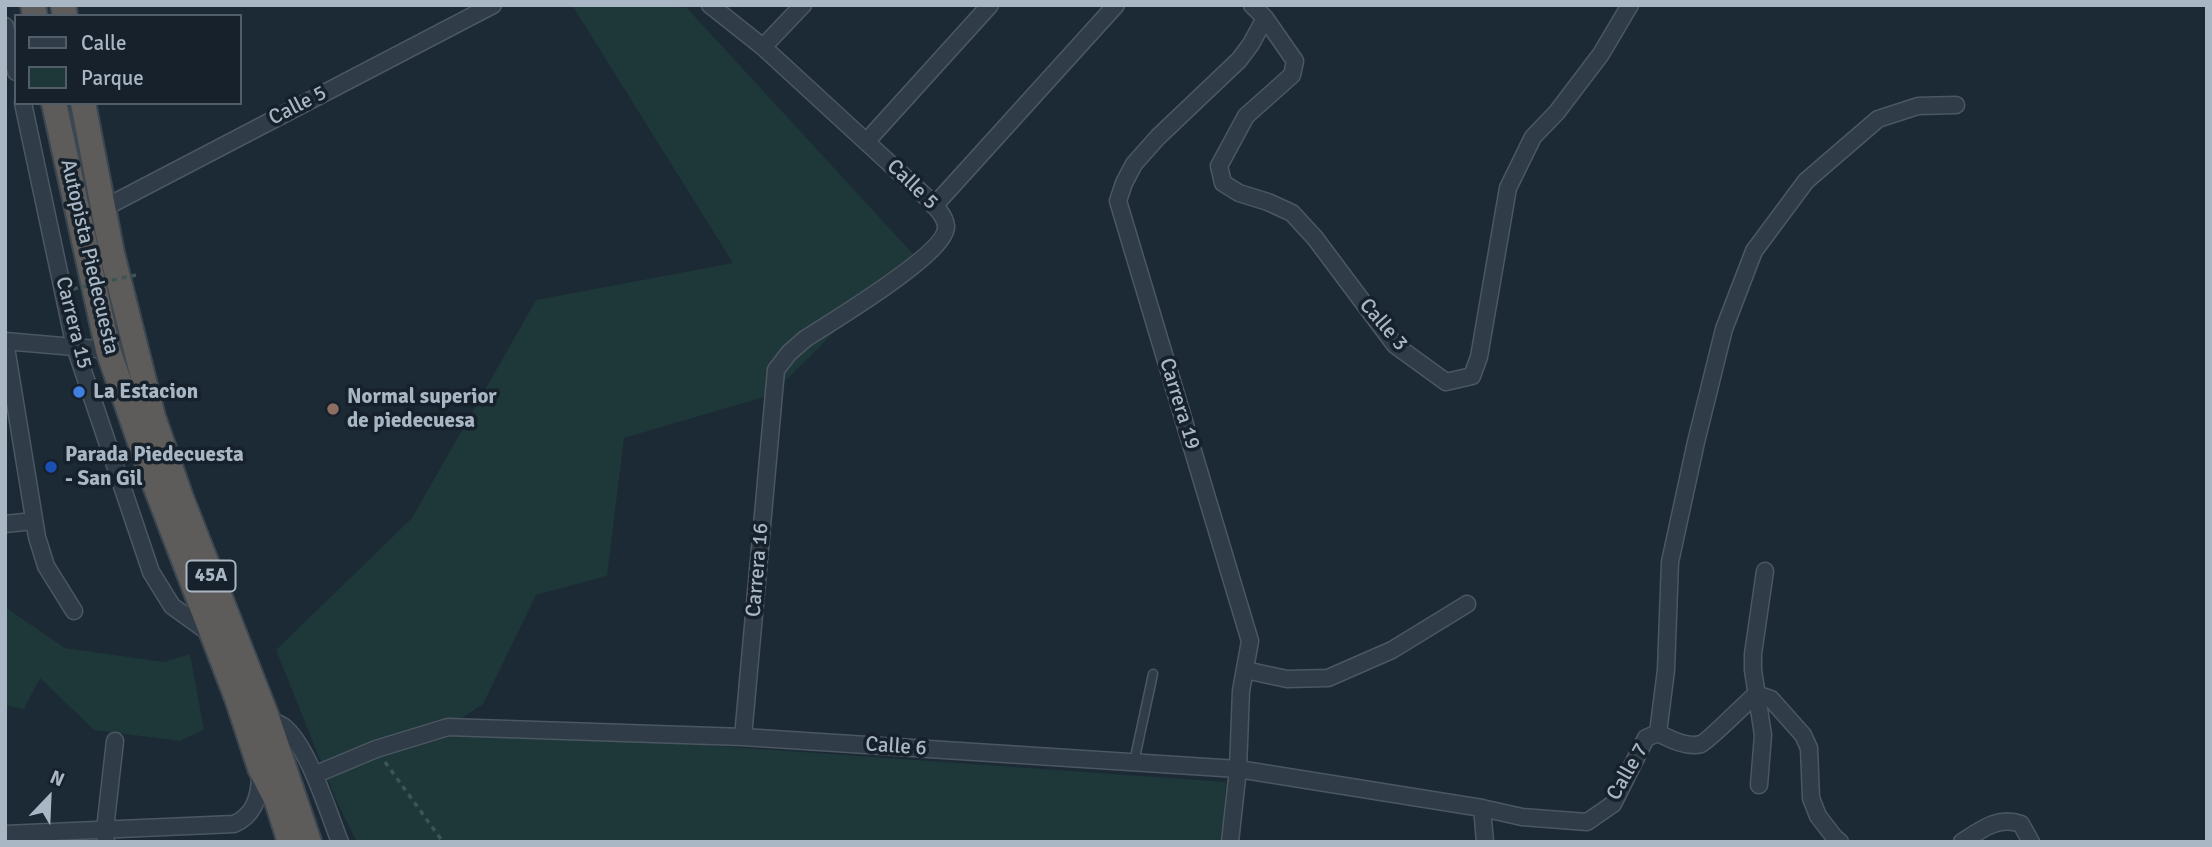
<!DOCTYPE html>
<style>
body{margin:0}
#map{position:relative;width:2212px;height:847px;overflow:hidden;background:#1c2a36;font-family:Signika,sans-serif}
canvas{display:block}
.frame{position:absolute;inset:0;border:7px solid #a9b7c5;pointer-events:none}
.legend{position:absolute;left:14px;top:14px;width:228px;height:91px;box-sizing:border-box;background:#16212b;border:2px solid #515d69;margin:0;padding:9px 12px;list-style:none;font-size:21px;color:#a9b7c5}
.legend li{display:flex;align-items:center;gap:14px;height:35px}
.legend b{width:35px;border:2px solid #515d69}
.north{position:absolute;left:14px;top:763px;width:70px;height:70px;-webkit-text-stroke:5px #16212b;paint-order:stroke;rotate:23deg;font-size:19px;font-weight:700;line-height:28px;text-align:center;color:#a9b7c5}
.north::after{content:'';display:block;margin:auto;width:24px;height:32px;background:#a9b7c5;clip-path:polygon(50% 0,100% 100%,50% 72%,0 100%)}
</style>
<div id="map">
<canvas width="2212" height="847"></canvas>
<div class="frame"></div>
<ul class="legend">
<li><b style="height:9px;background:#303c47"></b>Calle</li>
<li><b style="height:19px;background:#1e3738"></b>Parque</li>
</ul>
<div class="north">N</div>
</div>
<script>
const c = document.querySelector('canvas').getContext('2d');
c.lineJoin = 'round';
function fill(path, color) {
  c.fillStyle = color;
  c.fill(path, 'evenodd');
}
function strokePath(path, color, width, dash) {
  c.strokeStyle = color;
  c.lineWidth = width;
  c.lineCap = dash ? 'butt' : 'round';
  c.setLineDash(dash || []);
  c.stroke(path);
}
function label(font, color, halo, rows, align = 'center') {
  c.font = font + ' Signika,sans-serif';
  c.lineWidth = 7;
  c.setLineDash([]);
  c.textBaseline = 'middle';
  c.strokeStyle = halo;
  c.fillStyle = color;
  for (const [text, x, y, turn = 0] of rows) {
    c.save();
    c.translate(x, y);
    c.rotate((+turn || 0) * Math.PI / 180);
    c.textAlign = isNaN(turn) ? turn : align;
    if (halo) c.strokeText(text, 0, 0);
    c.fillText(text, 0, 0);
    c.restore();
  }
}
fill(new Path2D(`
 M 572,5 L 658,5 L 687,8 L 913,254 L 771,395 L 624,438 L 607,576 L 536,595 L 483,704 L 449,727 L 1226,782 L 1222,842 L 357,842 L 337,802 L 276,650 L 412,518 L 536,300 L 733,263 Z
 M 5,607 L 65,648 L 164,662 L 190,654 L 204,730 L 180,741 L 94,730 L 40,678 L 24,709 L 5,705 Z`), '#1e3738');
const service = new Path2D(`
 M 1134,762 L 1153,674`);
const minor = new Path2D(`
 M 710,5 L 763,47 L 924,195 C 932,203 945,214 946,226 C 948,253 829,323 805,339 L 789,353 L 776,370 L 743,737
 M 1252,5 L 1265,18 L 1295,61 L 1292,75 L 1246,116 L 1219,166 L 1223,183 L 1239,193 L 1268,202 L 1292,213 L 1315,238 L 1395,345 L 1446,382 L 1472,376 L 1479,357 L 1508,188 L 1533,137 L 1557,112 L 1601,54 L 1630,5
 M 5,26 L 16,72
 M 763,47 L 803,5
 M 23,103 L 75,347 L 151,572 L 172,606 L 211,634
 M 866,142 L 990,5
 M 934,206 L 1116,5
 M 104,208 L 493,5
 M 5,341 L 37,537 L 46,566 L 74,611
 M 5,341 L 108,350
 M 5,524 L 34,521
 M 1245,670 L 1287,679 L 1328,678 L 1392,650 L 1467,604
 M 1756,694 L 1771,699 L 1803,735 L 1809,748 L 1811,798 L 1818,816 L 1835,838 L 1840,842
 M 268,720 C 273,722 279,723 283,726 C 308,745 328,812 340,842
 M 1658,733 L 1666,670 L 1670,562 L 1696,442 L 1724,329 L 1754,251 L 1806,181 L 1878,119 L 1918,106 L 1956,105
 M 314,775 L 376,749 L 448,727 L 743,737 L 1238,769 L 1482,808 L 1522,817 L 1587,822 L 1613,804 L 1646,738 L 1658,733 C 1670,739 1687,748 1701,744 C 1707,742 1747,702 1756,694
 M 1759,785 L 1763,735 L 1753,670 L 1753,654 L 1765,571
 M 1482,808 L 1485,842
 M 5,834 L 234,824 C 255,815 260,795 260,774
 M 106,842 L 105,829 L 115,741
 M 1230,842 L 1238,769 L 1241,691 L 1250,641 L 1118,201 L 1124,183 L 1134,164 L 1158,137 L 1239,60 L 1251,44 L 1265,18
 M 1962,842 C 1982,829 1998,816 2021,824 L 2031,842`);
const trunk = new Path2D(`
 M 33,5 L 35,16
 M 63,5 L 65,16
 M 54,103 L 108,350 L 155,485 L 237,698 L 260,768 L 277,801 L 290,842
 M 83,103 L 112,254 L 153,417 L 181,498 L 268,720 L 309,842`);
strokePath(service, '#4b5762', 11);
strokePath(minor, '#4b5762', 19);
strokePath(trunk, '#3b4751', 28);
strokePath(new Path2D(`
 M 385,762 L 443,842`), '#3c5454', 3.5, [5, 5]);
strokePath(service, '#303c47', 8);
strokePath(minor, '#303c47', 16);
strokePath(trunk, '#5e5c5a', 24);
strokePath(new Path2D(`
 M 73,289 L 136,275`), '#3c5454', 3.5, [5, 5]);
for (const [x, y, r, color] of [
 [79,392,7,"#3f7fe0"],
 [333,409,7,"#8d6e63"],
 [51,467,7,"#1a4fb4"]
]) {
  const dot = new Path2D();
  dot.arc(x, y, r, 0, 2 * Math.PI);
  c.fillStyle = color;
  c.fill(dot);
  strokePath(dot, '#16212b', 2.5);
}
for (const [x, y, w] of [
 [211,576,49]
]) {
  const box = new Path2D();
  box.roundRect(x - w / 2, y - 15.5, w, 31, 5);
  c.fillStyle = '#16212b';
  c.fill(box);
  strokePath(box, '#a9b7c5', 2);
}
label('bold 19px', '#a9b7c5', null, [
 ["45A",211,576]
]);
label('21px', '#a9b7c5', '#16212b', [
 ["Calle 5",298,106,-27],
 ["Calle 5",912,185,44],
 ["Autopista Piedecuesta",89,257,77],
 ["Carrera 15",73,323,76],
 ["Calle 3",1383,325,49],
 ["Carrera 19",1179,404,73],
 ["Carrera 16",758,570,-85],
 ["Calle 6",896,747,4],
 ["Calle 7",1628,772,-60]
]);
label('bold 21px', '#a9b7c5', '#16212b', [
 ["La Estacion",93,392],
 ["Normal superior",347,397],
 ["de piedecuesa",347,421],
 ["Parada Piedecuesta",65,455],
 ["- San Gil",65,479]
], 'left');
</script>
